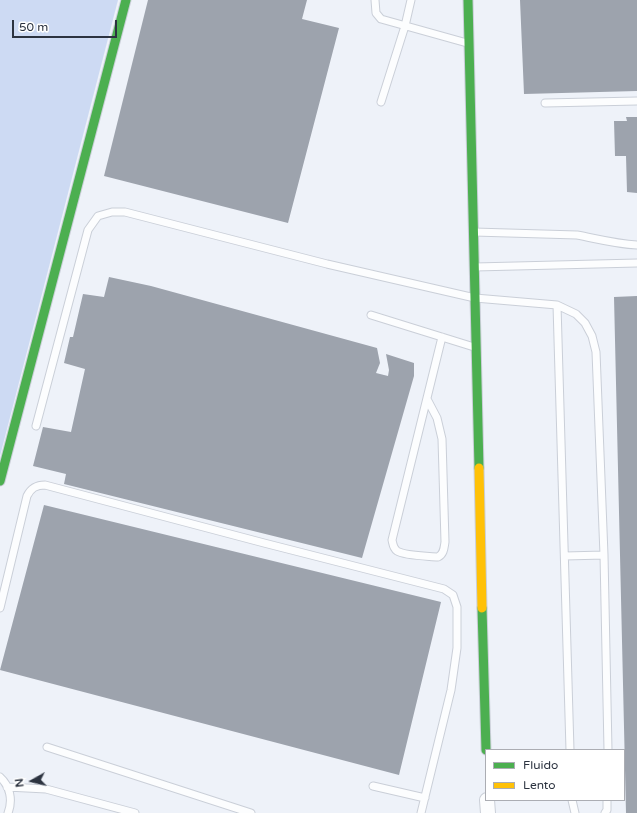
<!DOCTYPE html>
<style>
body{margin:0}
#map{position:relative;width:637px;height:813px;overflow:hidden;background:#eef2f9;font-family:"Varela Round",sans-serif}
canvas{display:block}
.legend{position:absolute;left:485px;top:749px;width:140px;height:52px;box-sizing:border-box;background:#fff;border:1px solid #abadb3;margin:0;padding:5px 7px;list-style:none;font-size:12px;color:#2c3340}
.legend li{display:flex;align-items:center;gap:8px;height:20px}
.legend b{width:20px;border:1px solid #abadb3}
.north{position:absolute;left:12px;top:761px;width:40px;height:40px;-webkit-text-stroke:3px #fff;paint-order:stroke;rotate:262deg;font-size:11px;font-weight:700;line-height:16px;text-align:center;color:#2c3340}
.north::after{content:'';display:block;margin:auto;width:14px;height:18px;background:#2c3340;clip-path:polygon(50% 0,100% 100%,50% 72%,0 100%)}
.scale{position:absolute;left:12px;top:20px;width:105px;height:18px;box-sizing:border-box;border:2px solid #2c3340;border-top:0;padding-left:5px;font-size:12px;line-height:14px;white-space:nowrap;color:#2c3340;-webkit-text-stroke:3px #fff;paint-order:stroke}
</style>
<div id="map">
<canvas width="637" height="813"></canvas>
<ul class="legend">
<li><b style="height:5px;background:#4caf50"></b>Fluido</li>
<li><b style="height:5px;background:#ffc107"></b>Lento</li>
</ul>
<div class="north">N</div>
<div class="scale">50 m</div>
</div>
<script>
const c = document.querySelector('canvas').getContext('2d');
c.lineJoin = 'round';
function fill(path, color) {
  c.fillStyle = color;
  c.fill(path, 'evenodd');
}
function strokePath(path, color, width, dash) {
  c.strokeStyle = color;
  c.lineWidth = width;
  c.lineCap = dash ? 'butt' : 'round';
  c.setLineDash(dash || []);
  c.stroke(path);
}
fill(new Path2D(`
 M 0,0 L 118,0 L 0,456 Z`), '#cddaf3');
fill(new Path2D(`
 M 148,0 L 307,0 L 302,19 L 339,28 L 288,223 L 104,176 Z
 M 520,0 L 637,0 L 637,91 L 524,94 Z
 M 626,117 L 637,117 L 637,193 L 627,192 L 626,156 L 615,156 L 614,121 L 627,121 Z
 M 109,277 L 151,286 L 377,348 L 380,363 L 376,373 L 388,376 L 389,370 L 386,354 L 414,363 L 414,376 L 362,558 L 64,484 L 66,474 L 33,466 L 43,427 L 71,432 L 85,369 L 64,363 L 70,337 L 73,337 L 83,294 L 104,297 Z
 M 637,296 L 637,813 L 626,813 L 614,297 Z
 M 44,505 L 441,602 L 399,775 L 0,670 Z`), '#9da3ad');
const lane = new Path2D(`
 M 375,0 L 376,13 L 381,19 L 467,43
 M 381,102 L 405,26 L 411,0
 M 545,103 L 637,101
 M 474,232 L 577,235 C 598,239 616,244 637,245
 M 475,267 L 637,263
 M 557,305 L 570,750
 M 371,315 L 474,347
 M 427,399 L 437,418 L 442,439 L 445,542 C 444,548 444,554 438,557 C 428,556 405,556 397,551 C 393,548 393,544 392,540 L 442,337
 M 36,426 L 88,230 L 98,216 L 112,212 L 125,212 L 327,264 L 475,298 L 557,305 L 576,314 L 585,323 L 592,336 L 596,352 L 604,555 L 608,750
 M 565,556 L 604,555
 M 0,608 L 27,496 C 31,488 36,485 45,485 L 264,543 L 444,589 L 453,595 L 457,607 L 457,648 L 451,690 L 421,813
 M 47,747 L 251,813
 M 0,777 C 10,786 13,800 8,813
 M 373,786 L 425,798
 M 7,787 L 46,789 L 135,813
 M 572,800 L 575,813
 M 605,813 L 607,810 L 607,800`);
const street = new Path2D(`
 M 487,800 L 488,813`);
const fast = new Path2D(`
 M 468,0 L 479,468
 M 0,481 L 126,0
 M 482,608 L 486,750`);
const slow = new Path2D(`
 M 479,468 L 482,608`);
strokePath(lane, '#cacfd8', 9);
strokePath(street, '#cacfd8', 16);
strokePath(fast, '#cacfd8', 11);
strokePath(slow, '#cacfd8', 11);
strokePath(lane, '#fcfdfe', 7);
strokePath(street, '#fcfdfe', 14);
strokePath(fast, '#4caf50', 9);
strokePath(slow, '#ffc107', 9);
</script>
